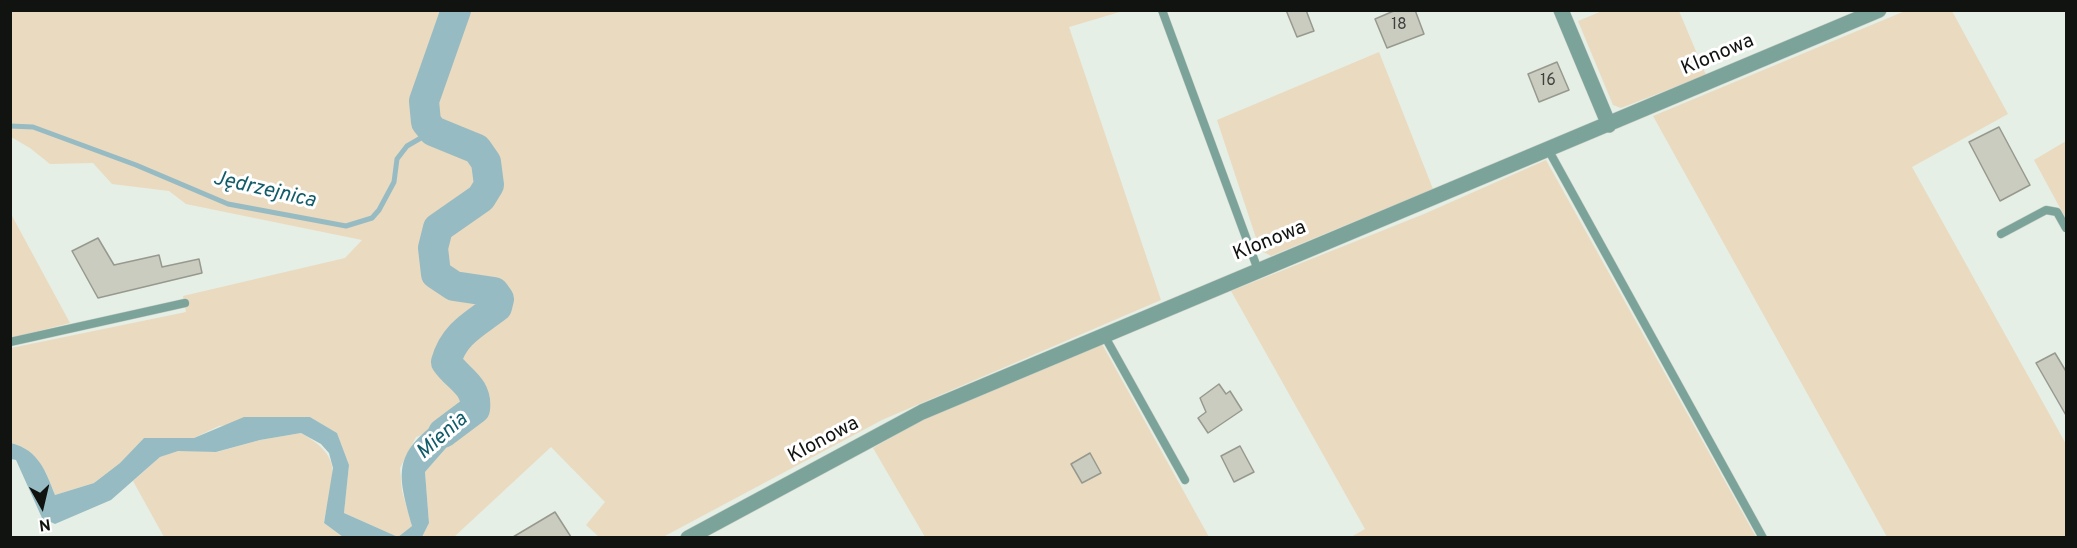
<!DOCTYPE html>
<meta charset="utf-8">
<style>
body{margin:0}
#map{position:relative;width:2077px;height:548px;overflow:hidden;background:#e5efe5;font-family:Overpass,sans-serif}
canvas{display:block}
.frame{position:absolute;inset:0;border:12px solid #101310;pointer-events:none}
.north{position:absolute;left:12px;top:476px;width:60px;height:60px;-webkit-text-stroke:4px #fff;paint-order:stroke;rotate:172deg;font-size:16px;font-weight:700;line-height:24px;text-align:center;color:#101310}
.north::after{content:'';display:block;margin:auto;width:21px;height:27px;background:#101310;clip-path:polygon(50% 0,100% 100%,50% 72%,0 100%)}
</style>
<div id="map">
<canvas width="2077" height="548"></canvas>
<div class="frame"></div>
<div class="north">N</div>
</div>
<script>
const c = document.querySelector('canvas').getContext('2d');
c.lineJoin = 'round';
function fill(path, color) {
  c.fillStyle = color;
  c.fill(path, 'evenodd');
}
function strokePath(path, color, width, dash) {
  c.strokeStyle = color;
  c.lineWidth = width;
  c.lineCap = dash ? 'butt' : 'round';
  c.setLineDash(dash || []);
  c.stroke(path);
}
function label(font, color, halo, rows, align = 'center') {
  c.font = font + ' Overpass,sans-serif';
  c.lineWidth = 6;
  c.setLineDash([]);
  c.textBaseline = 'middle';
  c.strokeStyle = halo;
  c.fillStyle = color;
  for (const [text, x, y, turn = 0] of rows) {
    c.save();
    c.translate(x, y);
    c.rotate((+turn || 0) * Math.PI / 180);
    c.textAlign = isNaN(turn) ? turn : align;
    if (halo) c.strokeText(text, 0, 0);
    c.fillText(text, 0, 0);
    c.restore();
  }
}
fill(new Path2D(`
 M 10,11 L 1123,11 L 1069,27 L 1161,300 L 882,420 L 663,537 L 599,537 L 586,525 L 605,502 L 551,447 L 454,537 L 422,537 L 429,523 L 425,472 L 460,432 L 481,414 L 416,437 L 400,468 L 402,491 L 412,526 L 398,537 L 344,513 L 349,465 L 337,433 L 310,417 L 219,426 L 194,438 L 144,438 L 120,463 L 94,483 L 55,495 C 47,472 37,449 11,443 L 11,348 L 186,312 L 183,296 L 345,258 L 362,240 L 186,204 L 169,191 L 112,184 L 93,163 L 50,164 L 30,148 L 11,137 Z
 M 1602,11 L 1679,11 L 1706,75 L 1621,108 L 1613,105 L 1578,21 Z
 M 1905,11 L 1952,11 L 2008,114 L 1912,167 L 2066,444 L 2066,537 L 1887,537 L 1653,116 Z
 M 1379,52 L 1433,189 L 1271,256 L 1260,250 L 1217,120 Z
 M 2066,141 L 2066,219 L 2034,160 Z
 M 1546,160 L 1756,537 L 1351,537 L 1365,529 L 1231,291 L 1424,214 Z
 M 10,214 L 11,214 L 70,323 L 11,338 Z
 M 1102,344 L 1209,537 L 925,537 L 873,448 L 932,414 L 1019,380 Z
 M 301,433 C 347,459 332,478 324,523 L 343,537 L 164,537 L 133,481 L 160,457 L 178,450 L 217,452 L 260,440 Z`), '#eadac0');
fill(new Path2D(`
 M 468,404 L 482,414 L 460,432 L 425,472 L 429,523 L 422,537 L 343,537 L 324,523 L 333,468 L 329,453 L 321,444 L 301,433 L 260,440 L 216,452 L 178,451 L 160,457 L 111,500 L 55,524 L 42,518 L 16,460 L 11,459 L 11,443 C 39,450 46,472 55,495 L 94,483 L 120,463 L 144,438 L 194,438 L 244,417 L 310,417 L 337,433 L 349,465 L 344,513 L 398,537 L 412,526 C 399,478 391,456 436,423 C 446,416 455,407 468,404 Z`), '#97bbc3');
strokePath(new Path2D(`
 M 10,126 L 33,127 L 136,165 L 228,204 L 346,226 L 372,218 L 379,210 L 394,182 L 397,159 L 407,146 L 433,131`), '#97bbc3', 5);
strokePath(new Path2D(`
 M 443,433 L 475,409 C 478,386 458,379 446,362 C 454,333 475,324 497,307 L 499,299 L 494,292 L 454,286 L 436,274 L 433,248 L 438,228 L 481,198 L 489,185 L 486,162 L 477,149 L 433,131 L 426,122 L 424,101 L 456,10`), '#97bbc3', 30);
const building = new Path2D(`
 M 1286,10 L 1306,10 L 1314,31 L 1297,37 Z
 M 1396,10 L 1415,10 L 1424,34 L 1387,48 L 1375,19 Z
 M 1557,62 L 1569,90 L 1539,102 L 1528,74 Z
 M 1999,127 L 2030,185 L 2000,201 L 1969,142 Z
 M 98,238 L 114,265 L 159,255 L 162,267 L 199,259 L 202,273 L 98,298 L 72,251 Z
 M 2055,353 L 2067,373 L 2067,417 L 2036,363 Z
 M 1219,384 L 1226,394 L 1230,391 L 1242,410 L 1208,433 L 1198,418 L 1206,412 L 1200,398 Z
 M 1240,446 L 1254,472 L 1234,482 L 1221,456 Z
 M 1090,453 L 1101,473 L 1082,483 L 1071,464 Z
 M 555,512 L 571,537 L 513,537 Z`);
fill(building, '#caccc0');
strokePath(building, '#97998e', 1.5);
const service = new Path2D(`
 M 1162,10 L 1258,270
 M 1549,151 L 1763,538
 M 2001,234 L 2046,210 L 2057,212 L 2066,228
 M 1104,335 L 1185,480
 M 10,342 L 185,303`);
const minor = new Path2D(`
 M 1561,10 L 1609,125
 M 688,538 L 922,412 L 1879,10`);
strokePath(service, '#c3ccc3', 9);
strokePath(minor, '#c3ccc3', 16);
strokePath(service, '#7ba39a', 8);
strokePath(minor, '#7ba39a', 15);
label('16px', '#3e413c', null, [
 ["18",1399,26],
 ["16",1548,82]
]);
label('20px', '#101310', '#fff', [
 ["Klonowa",1718,56,-23],
 ["Klonowa",1270,242,-22],
 ["Klonowa",824,441,-28]
]);
label('italic 21px', '#125c6a', '#fff', [
 ["Jędrzejnica",264,191,13],
 ["Mienia",443,437,-41]
]);
</script>
